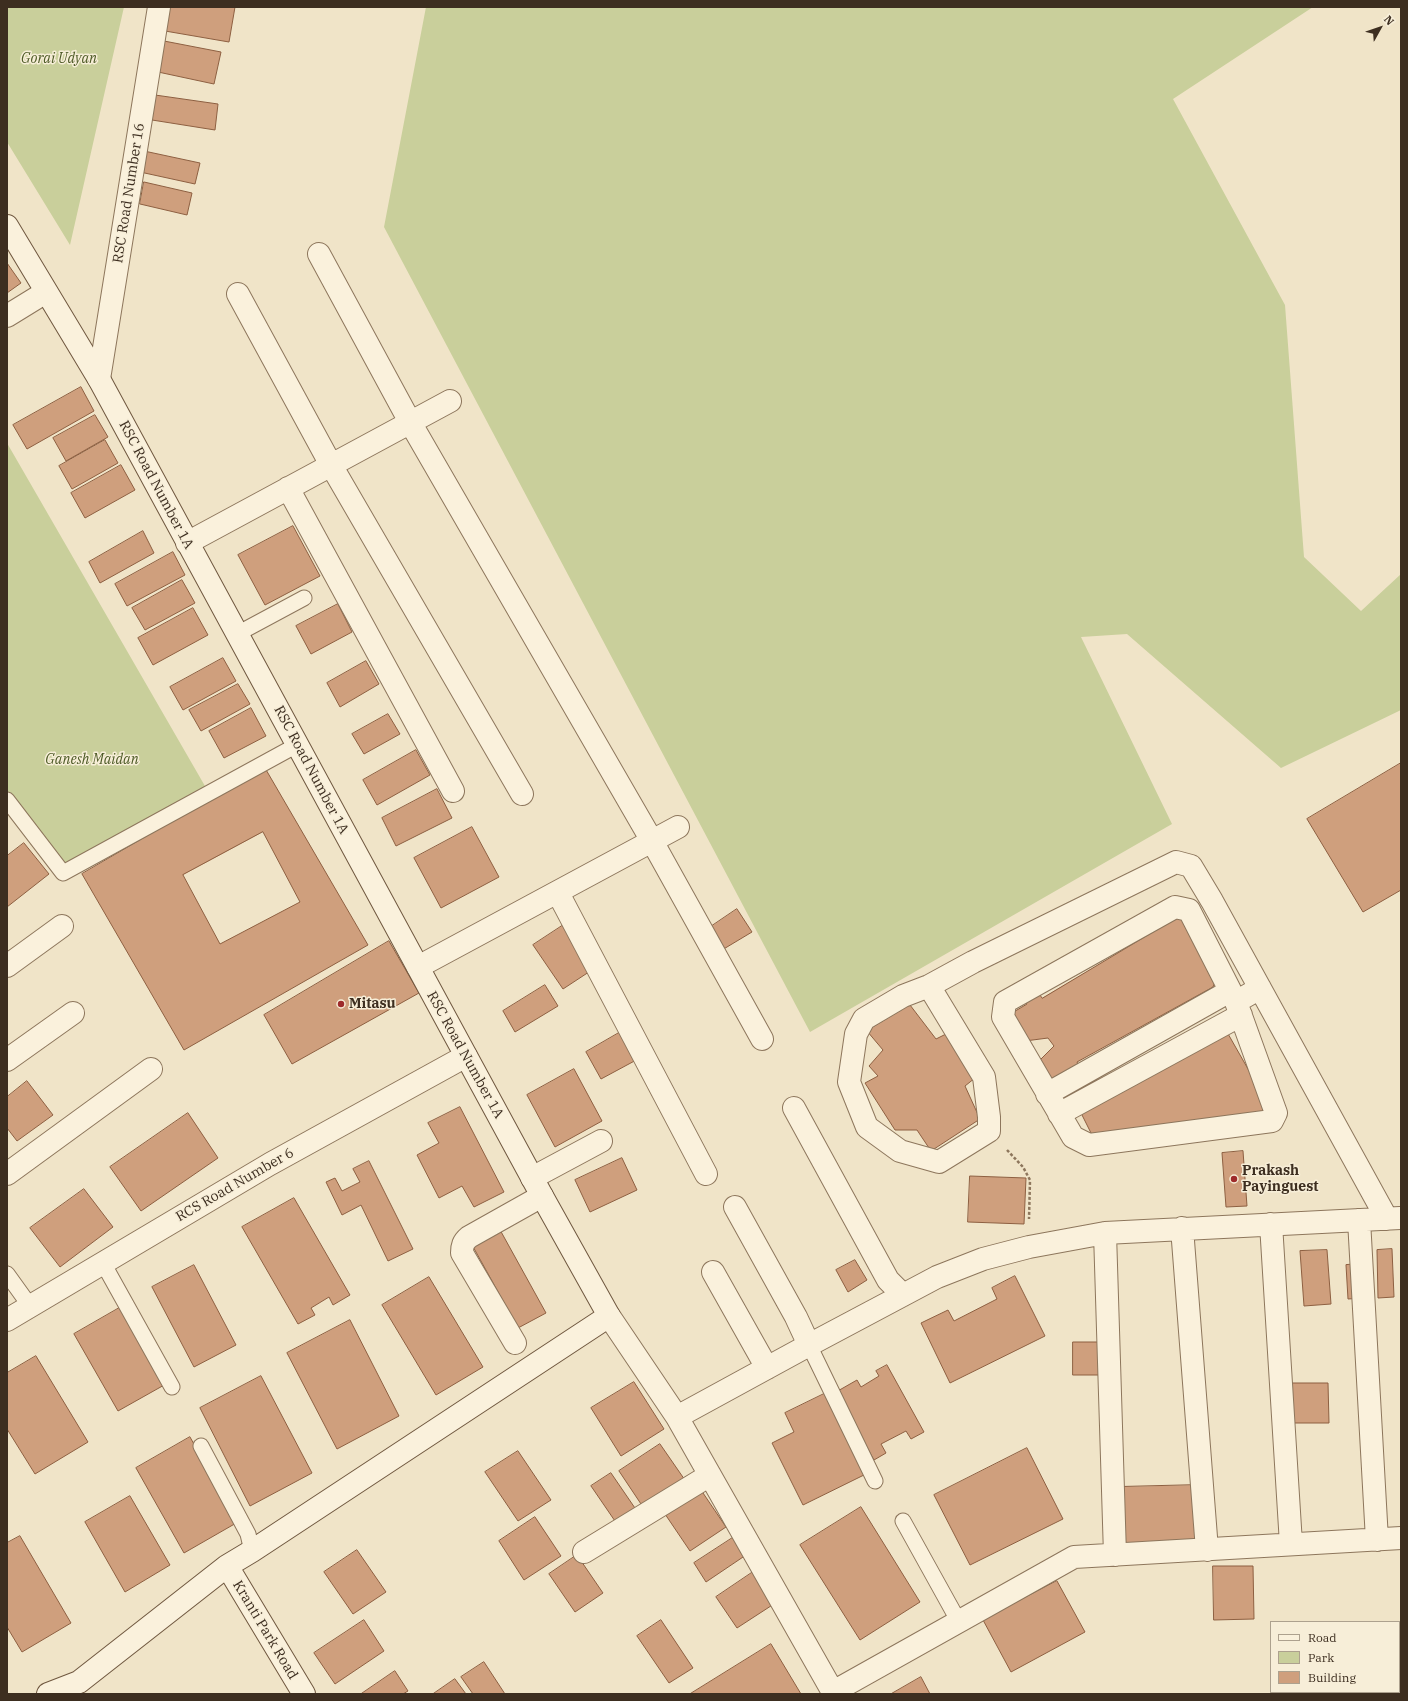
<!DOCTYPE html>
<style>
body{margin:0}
#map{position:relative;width:1408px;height:1701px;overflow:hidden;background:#f0e4c8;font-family:"IBM Plex Serif",serif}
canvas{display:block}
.frame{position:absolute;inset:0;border:8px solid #3d2e20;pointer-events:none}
.legend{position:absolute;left:1270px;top:1621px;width:130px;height:72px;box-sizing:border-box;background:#f7eed8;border:1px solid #ada18e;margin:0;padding:5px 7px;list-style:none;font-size:12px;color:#3d2e20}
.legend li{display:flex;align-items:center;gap:8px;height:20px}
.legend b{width:20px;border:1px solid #ada18e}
.north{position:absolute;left:1360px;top:8px;width:40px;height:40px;-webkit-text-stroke:3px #f7eed8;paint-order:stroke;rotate:50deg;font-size:11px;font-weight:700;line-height:16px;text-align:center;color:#3d2e20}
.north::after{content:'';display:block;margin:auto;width:14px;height:18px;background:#3d2e20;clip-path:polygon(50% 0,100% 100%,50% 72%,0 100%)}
</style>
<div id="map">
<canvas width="1408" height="1701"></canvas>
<div class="frame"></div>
<ul class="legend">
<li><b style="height:5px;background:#faf1dc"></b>Road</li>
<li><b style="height:11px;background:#c9cf9b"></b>Park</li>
<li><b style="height:11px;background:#cf9f7d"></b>Building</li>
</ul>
<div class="north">N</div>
</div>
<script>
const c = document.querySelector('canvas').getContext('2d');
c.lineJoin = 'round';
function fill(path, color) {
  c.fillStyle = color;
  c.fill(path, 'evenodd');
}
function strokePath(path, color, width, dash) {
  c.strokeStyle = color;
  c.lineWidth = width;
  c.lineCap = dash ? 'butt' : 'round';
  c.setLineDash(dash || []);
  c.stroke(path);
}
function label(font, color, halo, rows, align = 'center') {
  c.font = font + ' "IBM Plex Serif",serif';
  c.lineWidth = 3;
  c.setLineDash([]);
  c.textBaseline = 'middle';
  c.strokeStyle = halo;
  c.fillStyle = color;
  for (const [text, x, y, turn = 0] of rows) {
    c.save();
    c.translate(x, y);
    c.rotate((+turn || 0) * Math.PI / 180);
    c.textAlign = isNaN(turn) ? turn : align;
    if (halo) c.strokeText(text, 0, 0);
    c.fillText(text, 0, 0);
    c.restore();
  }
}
fill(new Path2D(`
 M 7,7 L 124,7 L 70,245 L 7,142 Z
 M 426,7 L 1313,7 L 1173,99 L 1285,305 L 1304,557 L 1361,611 L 1401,574 L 1401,710 L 1281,768 L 1127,634 L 1081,637 L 1172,824 L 810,1032 L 384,227 Z
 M 7,443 L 209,793 L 63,873 L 7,799 Z`), '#c9cf9b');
const building = new Path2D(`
 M 169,7 L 235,7 L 229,42 L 165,31 Z
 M 164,41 L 221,52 L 214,84 L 158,72 Z
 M 155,95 L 218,104 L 215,130 L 152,120 Z
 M 144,151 L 200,163 L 195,184 L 140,172 Z
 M 144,182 L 192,193 L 187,215 L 140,204 Z
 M 7,263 L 21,283 L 7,293 Z
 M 81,387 L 94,411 L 27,449 L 13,425 Z
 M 95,415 L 108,437 L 66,461 L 53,438 Z
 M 105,440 L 118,463 L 72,489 L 59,466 Z
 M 121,465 L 135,490 L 85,518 L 71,493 Z
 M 293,526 L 320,576 L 265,605 L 238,555 Z
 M 143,531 L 154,553 L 100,583 L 89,562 Z
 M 173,552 L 185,575 L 127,606 L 115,584 Z
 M 182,580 L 195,603 L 145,630 L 132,608 Z
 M 338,604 L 352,632 L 311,654 L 296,626 Z
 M 193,608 L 208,635 L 153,665 L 138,638 Z
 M 223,658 L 236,681 L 183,710 L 170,687 Z
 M 366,661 L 379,684 L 340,707 L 327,683 Z
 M 238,684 L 250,704 L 201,731 L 189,710 Z
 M 251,708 L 266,736 L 224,758 L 209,731 Z
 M 388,714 L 400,734 L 364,754 L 352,734 Z
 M 416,750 L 430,775 L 377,805 L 363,780 Z
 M 1401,763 L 1401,890 L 1363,912 L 1307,819 Z
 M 265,768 L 368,945 L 184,1050 L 82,874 ZM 263,832 L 300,902 L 220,944 L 183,875 Z
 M 437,789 L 452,818 L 396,846 L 382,818 Z
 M 472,827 L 499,877 L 441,908 L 414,858 Z
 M 24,843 L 49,874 L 7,907 L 7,856 Z
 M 737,909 L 752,932 L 722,950 L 706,930 Z
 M 1182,915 L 1218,975 L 1213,987 L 1077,1062 L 1081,1071 L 1051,1084 L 1039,1061 L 1054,1046 L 1048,1038 L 1025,1041 L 1012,1013 L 1027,1004 L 1023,999 L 1038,992 L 1042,998 Z
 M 565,924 L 595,968 L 563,989 L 533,945 Z
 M 389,941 L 419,993 L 292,1064 L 264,1015 Z
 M 545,985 L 558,1006 L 515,1032 L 503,1011 Z
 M 910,1005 L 936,1039 L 952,1031 L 975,1078 L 965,1086 L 980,1119 L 931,1151 L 917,1130 L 895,1130 L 865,1083 L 878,1076 L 869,1066 L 883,1050 L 867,1031 Z
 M 624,1030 L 640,1058 L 601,1079 L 586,1052 Z
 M 1227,1032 L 1273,1113 L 1092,1135 L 1080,1111 Z
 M 574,1069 L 602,1121 L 555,1147 L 527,1095 Z
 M 27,1081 L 53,1115 L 17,1141 L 7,1128 L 7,1097 Z
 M 460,1107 L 504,1192 L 474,1207 L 462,1186 L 439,1198 L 417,1155 L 439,1143 L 428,1123 Z
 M 188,1113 L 218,1158 L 141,1211 L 110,1167 Z
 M 1243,1151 L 1247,1206 L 1226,1207 L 1222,1153 Z
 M 622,1158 L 637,1190 L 590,1212 L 575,1180 Z
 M 369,1161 L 413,1249 L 388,1261 L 361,1205 L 342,1215 L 326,1182 L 335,1178 L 342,1191 L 360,1182 L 353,1169 Z
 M 970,1176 L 1026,1178 L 1024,1224 L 968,1222 Z
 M 84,1189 L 113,1227 L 60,1267 L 30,1228 Z
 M 294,1198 L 350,1295 L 333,1305 L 329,1297 L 311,1308 L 315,1315 L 298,1324 L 242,1227 Z
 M 499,1228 L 546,1313 L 518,1328 L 471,1243 Z
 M 1392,1249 L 1394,1297 L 1378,1298 L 1377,1250 Z
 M 1327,1250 L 1331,1304 L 1304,1306 L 1300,1251 Z
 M 855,1260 L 867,1280 L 848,1292 L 836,1270 Z
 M 1360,1264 L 1362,1298 L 1348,1299 L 1346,1265 Z
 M 194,1265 L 236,1345 L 194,1367 L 152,1287 Z
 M 1015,1276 L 1045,1336 L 950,1383 L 921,1323 L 948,1310 L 954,1321 L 997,1299 L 992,1288 Z
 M 429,1277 L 483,1367 L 436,1395 L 382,1305 Z
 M 121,1307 L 166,1384 L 118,1411 L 74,1334 Z
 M 350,1320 L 399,1416 L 337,1449 L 287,1353 Z
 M 1073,1342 L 1106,1342 L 1106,1375 L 1073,1375 Z
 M 36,1356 L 88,1442 L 35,1474 L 7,1429 L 7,1373 Z
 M 887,1365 L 924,1432 L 911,1439 L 906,1431 L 881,1444 L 886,1453 L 874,1460 L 836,1392 L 857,1380 L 861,1387 L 879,1376 L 876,1371 Z
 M 261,1376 L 312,1473 L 250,1506 L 200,1408 Z
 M 634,1382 L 664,1429 L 621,1456 L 591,1408 Z
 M 1290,1383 L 1328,1383 L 1329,1423 L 1290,1423 Z
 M 826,1393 L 866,1474 L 803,1505 L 772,1443 L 794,1432 L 785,1413 Z
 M 190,1437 L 238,1522 L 184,1553 L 136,1468 Z
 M 660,1444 L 687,1483 L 645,1510 L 619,1471 Z
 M 1027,1448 L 1063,1519 L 970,1565 L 934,1495 Z
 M 518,1451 L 551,1500 L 518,1521 L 485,1472 Z
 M 611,1473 L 637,1511 L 617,1524 L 591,1486 Z
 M 1198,1485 L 1200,1549 L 1120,1551 L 1118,1487 Z
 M 701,1490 L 726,1527 L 690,1551 L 665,1514 Z
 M 130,1496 L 170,1565 L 125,1592 L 85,1522 Z
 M 861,1507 L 920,1602 L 860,1640 L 800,1545 Z
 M 535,1517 L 561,1556 L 524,1580 L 499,1541 Z
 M 737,1535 L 749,1553 L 706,1582 L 694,1563 Z
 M 20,1536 L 71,1623 L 22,1652 L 7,1627 L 7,1543 Z
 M 357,1550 L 386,1592 L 353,1614 L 324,1572 Z
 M 577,1555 L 603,1593 L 575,1612 L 549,1574 Z
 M 1213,1566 L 1253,1566 L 1254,1619 L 1214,1620 Z
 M 756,1570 L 777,1602 L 737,1628 L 716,1597 Z
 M 1057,1581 L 1085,1632 L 1011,1672 L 983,1620 Z
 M 364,1620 L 384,1651 L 335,1684 L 314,1653 Z
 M 661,1620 L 693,1668 L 669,1683 L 637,1636 Z
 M 771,1644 L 801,1694 L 690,1694 Z
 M 484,1662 L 505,1694 L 473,1694 L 461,1677 Z
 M 395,1671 L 408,1691 L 403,1694 L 361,1694 Z
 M 921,1677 L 930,1694 L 891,1694 Z
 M 455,1679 L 466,1694 L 433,1694 Z`);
fill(building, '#cf9f7d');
strokePath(building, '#8d5f41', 1);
const lane = new Path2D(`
 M 237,634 L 304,598
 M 7,800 L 63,873 L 297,745
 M 103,1263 L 172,1387
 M 7,1274 L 30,1306
 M 809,1345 L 875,1481
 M 201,1446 L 248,1534 L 252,1551
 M 903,1521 L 959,1622`);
const street = new Path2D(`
 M 319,254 L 410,422 L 652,841 L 762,1039
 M 238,294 L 331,465 L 522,794
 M 7,316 L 46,292
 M 99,379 L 159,7
 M 288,488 L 453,791
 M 187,543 L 450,401
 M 558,893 L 706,1174
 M 7,966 L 62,926
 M 418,967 L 678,827
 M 929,986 L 984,1077 L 989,1117 L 989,1131 L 939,1162 L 900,1151 L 867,1127 L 849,1082 L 856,1034 L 864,1019 L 903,996 L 929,986 L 973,962 L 1176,862 L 1191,866 L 1212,901 L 1387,1219
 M 1236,1002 L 1276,1113 L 1272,1121 L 1089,1145 L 1073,1137 L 1003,1017 L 1005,1002 L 1175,907 L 1189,910 L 1236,1002 L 1260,988
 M 7,1060 L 73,1013
 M 1047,1094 L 1230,991
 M 794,1108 L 888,1280 L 903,1295
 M 1059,1114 L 1241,1015
 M 7,1174 L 151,1069
 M 532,1178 L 601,1141
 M 735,1207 L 796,1317 L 809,1345
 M 1359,1220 L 1377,1540
 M 1271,1224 L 1291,1544
 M 1182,1228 L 1207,1550
 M 1105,1233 L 1115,1555
 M 713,1272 L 767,1368
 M 609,1316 L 677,1417 L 834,1694
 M 7,1320 L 270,1164 L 466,1056
 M 515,1343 L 462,1253 C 462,1246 463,1242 469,1237 L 542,1196
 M 677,1417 L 809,1345 L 937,1277 L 983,1259 L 1029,1247 L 1105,1233 L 1400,1218
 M 584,1552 L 710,1475
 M 833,1692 L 1074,1557 L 1401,1538`);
const secondary = new Path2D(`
 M 7,226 L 99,379 L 542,1196 L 609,1316 L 252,1551 L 227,1566 L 79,1682 L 48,1694
 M 227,1566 L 304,1694`);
strokePath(lane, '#8d765c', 17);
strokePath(street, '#8d765c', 24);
strokePath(secondary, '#6f573f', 24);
strokePath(new Path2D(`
 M 1007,1150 L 1023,1167 L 1030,1180 L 1029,1219`), '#8d765c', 2.5, [3, 2]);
strokePath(lane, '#faf1dc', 15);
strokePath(street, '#faf1dc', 22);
strokePath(secondary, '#faf1dc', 22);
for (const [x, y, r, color] of [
 [341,1004,4,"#9e2a2b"],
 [1234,1179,4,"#9e2a2b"]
]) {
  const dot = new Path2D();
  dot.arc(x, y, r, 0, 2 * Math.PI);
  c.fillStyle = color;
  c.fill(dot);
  strokePath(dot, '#f7eed8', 1.5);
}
label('italic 14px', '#4d5a26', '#f7eed8', [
 ["Gorai Udyan",59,59],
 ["Ganesh Maidan",92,760]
]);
label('14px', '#3d2e20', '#f7eed8', [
 ["RSC Road Number 16",129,193,-81],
 ["RSC Road Number 1A",156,485,62],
 ["RSC Road Number 1A",311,770,62],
 ["RSC Road Number 1A",465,1055,61],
 ["RCS Road Number 6",235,1185,-30],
 ["Kranti Park Road",265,1630,59]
]);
label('bold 14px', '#3d2e20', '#f7eed8', [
 ["Mitasu",349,1004],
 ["Prakash",1242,1171],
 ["Payinguest",1242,1187]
], 'left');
</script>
